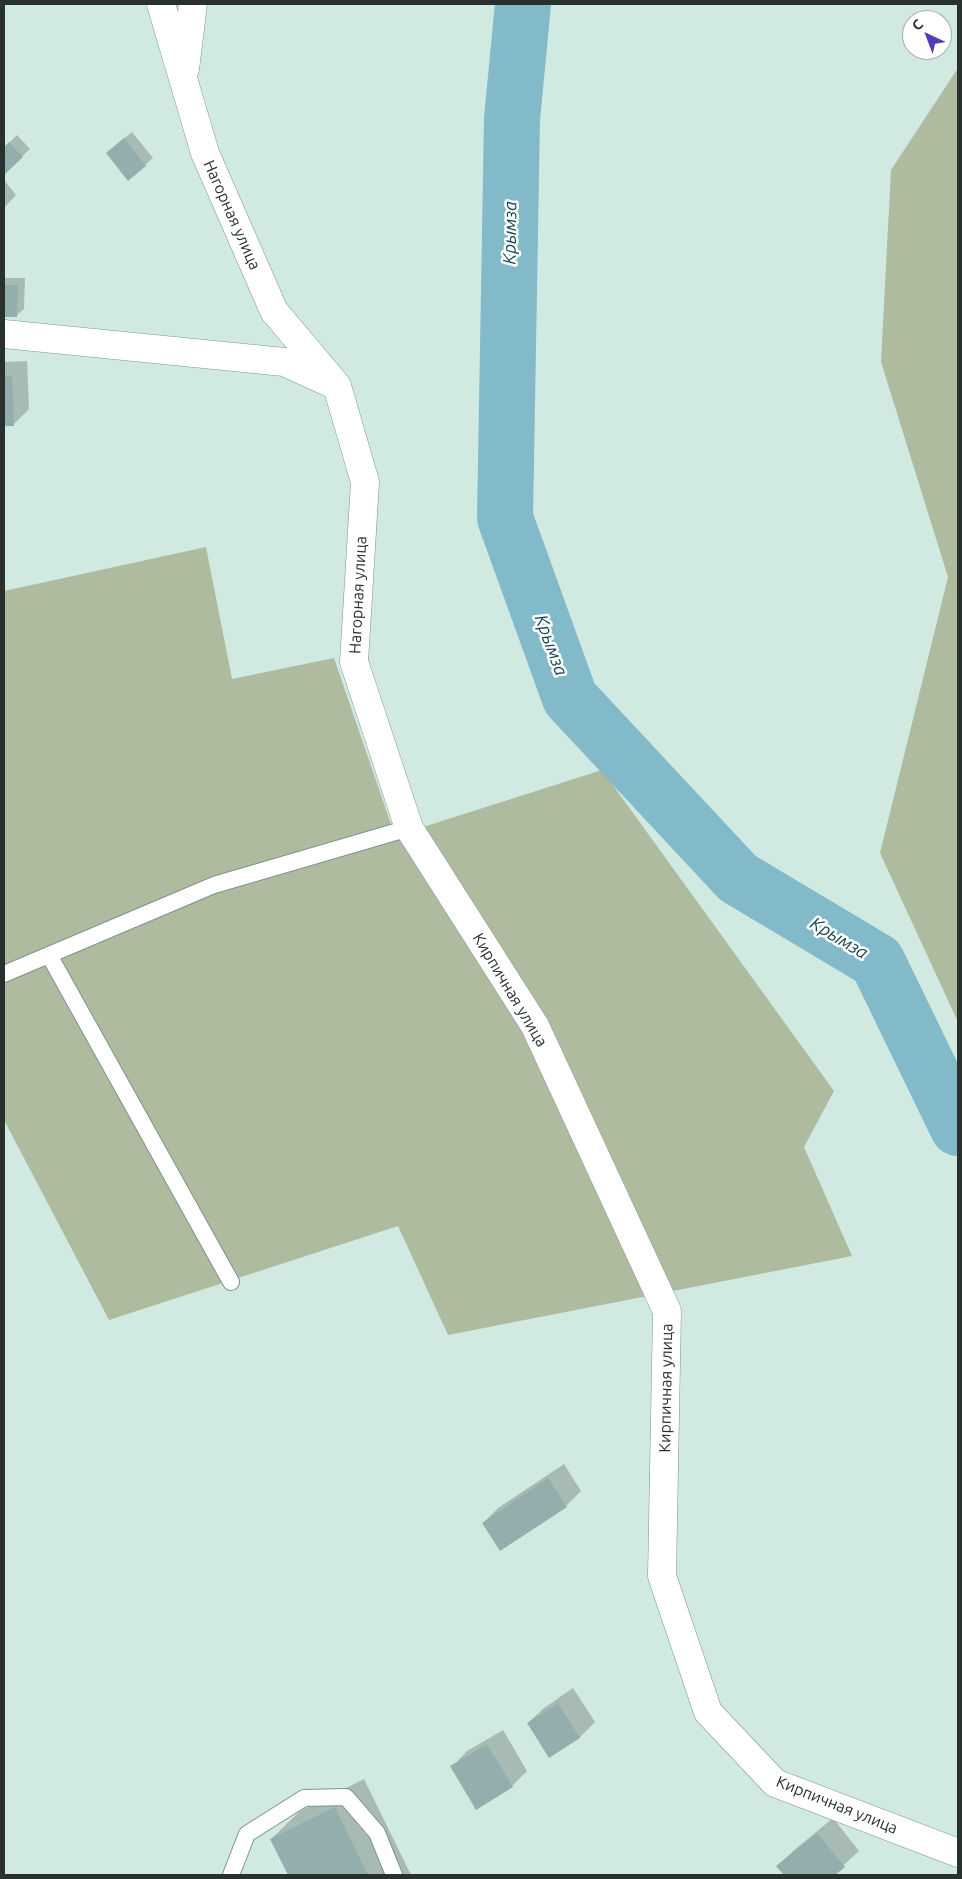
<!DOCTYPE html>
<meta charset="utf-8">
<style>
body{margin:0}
#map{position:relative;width:962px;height:1879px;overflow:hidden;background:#d1eae1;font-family:Ubuntu,sans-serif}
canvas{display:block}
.frame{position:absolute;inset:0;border:5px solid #28312e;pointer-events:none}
.north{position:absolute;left:902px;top:10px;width:50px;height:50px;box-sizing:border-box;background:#fff;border:1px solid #a9adab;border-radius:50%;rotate:317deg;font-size:14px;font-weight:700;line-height:20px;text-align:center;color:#28312e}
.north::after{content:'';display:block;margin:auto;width:18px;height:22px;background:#503db4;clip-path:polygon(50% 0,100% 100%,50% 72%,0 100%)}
</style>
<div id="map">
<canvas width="962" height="1879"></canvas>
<div class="frame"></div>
<div class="north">С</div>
</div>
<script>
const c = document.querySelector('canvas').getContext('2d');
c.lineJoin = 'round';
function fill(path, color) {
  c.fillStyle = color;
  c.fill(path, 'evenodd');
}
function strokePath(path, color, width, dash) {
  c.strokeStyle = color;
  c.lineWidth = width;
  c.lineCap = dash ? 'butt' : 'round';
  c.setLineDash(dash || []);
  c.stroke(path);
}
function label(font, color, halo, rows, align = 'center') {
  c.font = font + ' Ubuntu,sans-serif';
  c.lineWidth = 5;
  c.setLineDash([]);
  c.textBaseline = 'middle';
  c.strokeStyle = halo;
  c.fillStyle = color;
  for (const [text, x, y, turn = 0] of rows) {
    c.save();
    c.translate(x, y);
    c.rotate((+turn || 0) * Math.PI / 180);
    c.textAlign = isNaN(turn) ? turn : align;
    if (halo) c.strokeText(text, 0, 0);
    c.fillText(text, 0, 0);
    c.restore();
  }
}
fill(new Path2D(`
 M 958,68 L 958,1022 L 880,853 L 948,577 L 881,362 L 891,170 Z
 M 206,547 L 232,679 L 334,658 L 395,836 L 602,770 L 834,1091 L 804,1147 L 852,1256 L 448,1335 L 398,1226 L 109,1320 L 4,1120 L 4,591 Z`), '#aebb9e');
fill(new Path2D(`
 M 132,132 L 153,158 L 145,165 L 115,146 Z
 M 17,135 L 30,149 L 4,173 L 4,148 Z
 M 4,180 L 16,195 L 4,208 Z
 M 4,278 L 25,278 L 24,309 L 16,316 L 4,316 Z
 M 27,361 L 29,409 L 13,425 L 4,425 L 4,362 Z
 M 564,1464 L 581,1491 L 566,1506 L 483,1523 L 498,1508 Z
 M 573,1688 L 595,1722 L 580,1737 L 550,1756 L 528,1723 L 544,1708 Z
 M 503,1730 L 527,1771 L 512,1786 L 452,1767 L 467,1751 Z
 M 364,1779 L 411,1875 L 289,1875 L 271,1839 L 300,1811 Z
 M 833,1818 L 859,1851 L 833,1875 L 786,1875 L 778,1866 L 793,1851 Z`), '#0003');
strokePath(new Path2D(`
 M 523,4 L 512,119 L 505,518 L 570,698 L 738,878 L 877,961 L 958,1128`), '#83bac9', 56);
fill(new Path2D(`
 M 124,138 L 146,166 L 128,181 L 106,153 Z
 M 9,142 L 23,157 L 4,175 L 4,147 Z
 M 4,285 L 18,285 L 17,317 L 4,317 Z
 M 4,376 L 12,376 L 14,426 L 4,426 Z
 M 548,1478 L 567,1507 L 500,1551 L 482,1523 Z
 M 558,1703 L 580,1738 L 549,1758 L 527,1723 Z
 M 487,1744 L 513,1787 L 476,1810 L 450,1766 Z
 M 335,1807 L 368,1875 L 288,1875 L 270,1839 Z
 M 817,1833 L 845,1867 L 835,1875 L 784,1875 L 776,1866 Z`), '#93aead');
const lane = new Path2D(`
 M 49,955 L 231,1282
 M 4,974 L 214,885 L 409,828
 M 231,1875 L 247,1834 L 304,1798 L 346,1797 L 377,1833 L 394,1875`);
const street = new Path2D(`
 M 161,4 L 205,153 L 274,311 L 333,381
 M 185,69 L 193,4
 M 4,334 L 284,362 L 337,386 L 365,482 L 354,662 L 409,828 L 535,1026 L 667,1311 L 662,1576 L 708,1712 L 775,1783 L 958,1853`);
strokePath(lane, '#7d948c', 18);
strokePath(street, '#7d948c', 29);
strokePath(lane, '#fff', 16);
strokePath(street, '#fff', 28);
label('16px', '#28312e', '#fff', [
 ["Нагорная улица",232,215,66],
 ["Нагорная улица",358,595,-87],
 ["Кирпичная улица",510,990,59],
 ["Кирпичная улица",666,1388,-89],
 ["Кирпичная улица",837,1805,22]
]);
label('italic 18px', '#144551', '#fff', [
 ["Крымза",510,233,-89],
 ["Крымза",551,645,70],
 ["Крымза",839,938,31]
]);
</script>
